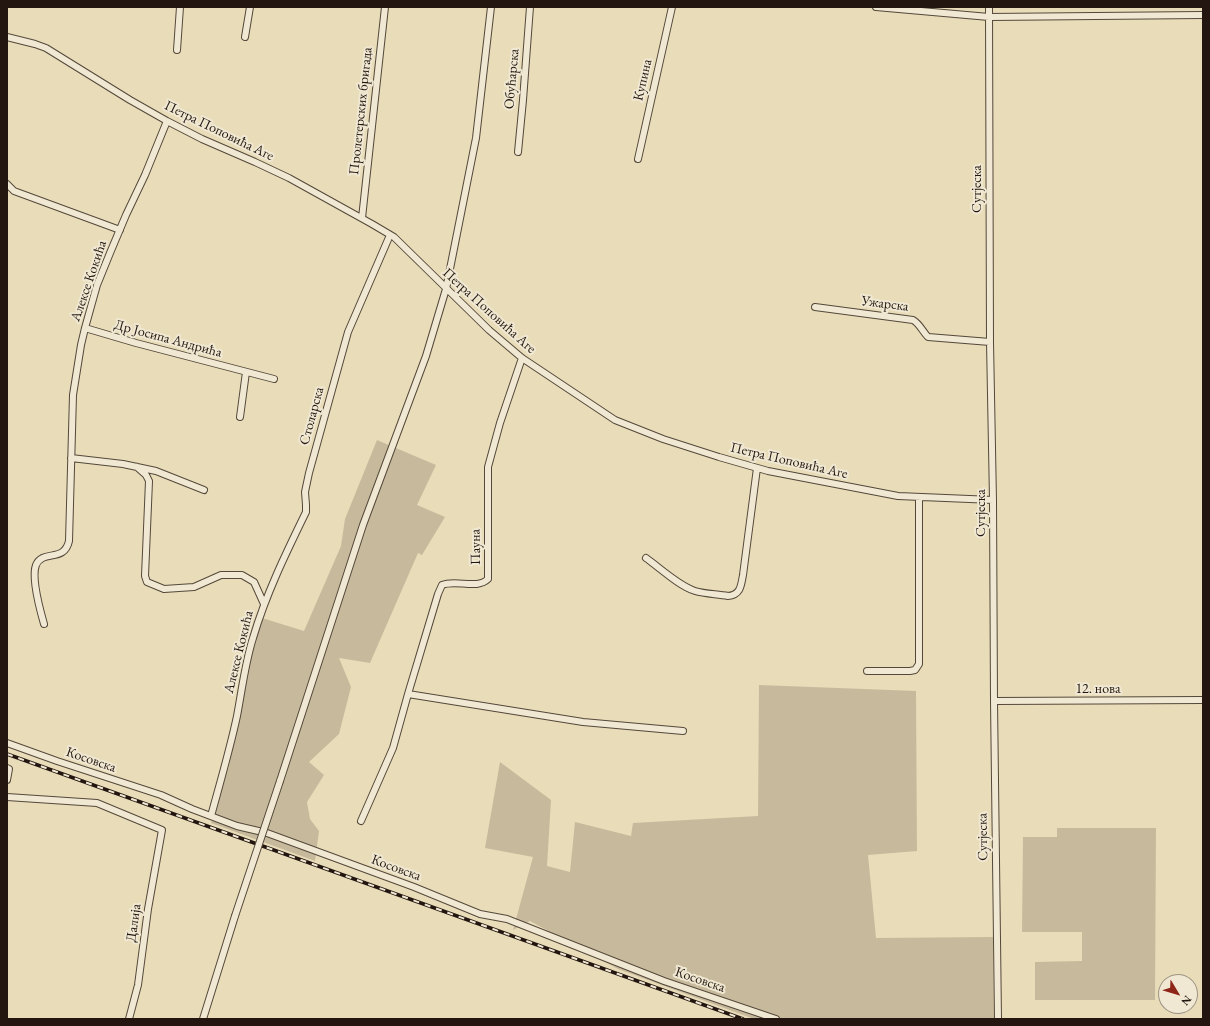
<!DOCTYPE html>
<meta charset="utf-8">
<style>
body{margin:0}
#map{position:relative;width:1210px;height:1026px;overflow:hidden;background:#e8dcb9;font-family:"EB Garamond",serif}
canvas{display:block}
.frame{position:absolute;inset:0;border:8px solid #231610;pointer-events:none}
.north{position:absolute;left:1158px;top:974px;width:40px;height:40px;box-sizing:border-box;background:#f0e8d2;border:1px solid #9e9484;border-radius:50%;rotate:128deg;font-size:11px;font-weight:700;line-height:16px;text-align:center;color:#231610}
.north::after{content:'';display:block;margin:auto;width:14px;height:18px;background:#8f2418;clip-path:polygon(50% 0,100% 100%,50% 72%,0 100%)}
</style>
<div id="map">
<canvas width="1210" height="1026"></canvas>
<div class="frame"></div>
<div class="north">N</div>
</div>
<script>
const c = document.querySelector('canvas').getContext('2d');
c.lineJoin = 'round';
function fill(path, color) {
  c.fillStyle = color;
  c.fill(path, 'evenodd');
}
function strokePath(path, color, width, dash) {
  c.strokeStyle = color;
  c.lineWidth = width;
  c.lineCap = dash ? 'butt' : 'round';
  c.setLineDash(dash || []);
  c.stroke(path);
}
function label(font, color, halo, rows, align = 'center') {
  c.font = font + ' "EB Garamond",serif';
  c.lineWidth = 4;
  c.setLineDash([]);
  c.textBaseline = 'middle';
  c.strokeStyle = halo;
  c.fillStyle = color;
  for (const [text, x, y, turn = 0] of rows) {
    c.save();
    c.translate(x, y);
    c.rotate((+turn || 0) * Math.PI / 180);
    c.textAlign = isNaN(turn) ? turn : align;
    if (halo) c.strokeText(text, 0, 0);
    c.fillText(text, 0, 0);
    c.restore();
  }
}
fill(new Path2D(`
 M 377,440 L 436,465 L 417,505 L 445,517 L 422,555 L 418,553 L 370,663 L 339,658 L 351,687 L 339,734 L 309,762 L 324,775 L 307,802 L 310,819 L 319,831 L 315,861 L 211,823 L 229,766 L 245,679 L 262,618 L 304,631 L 341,546 L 345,519 Z
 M 759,685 L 916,691 L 917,851 L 868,855 L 876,938 L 993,937 L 994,1019 L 754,1019 L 618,969 L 530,921 L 513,930 L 533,857 L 485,848 L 500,762 L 551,800 L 547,866 L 570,872 L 575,822 L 631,836 L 633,823 L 758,816 Z
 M 1057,828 L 1156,828 L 1155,1000 L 1035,1000 L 1035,962 L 1082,961 L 1082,932 L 1022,932 L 1023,837 L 1057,837 Z`), '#c7ba9c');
const minor = new Path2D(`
 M 876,7 L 989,17 L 1203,15
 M 989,7 L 990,342 L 993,500 L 994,701 L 998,1019
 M 7,37 L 35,44 L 46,48 L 130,100 L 167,121 L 202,139 L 255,162 L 289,178 L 372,224 L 394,237 L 489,330 L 522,358 L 615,420 L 663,439 L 719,457 L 768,471 L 898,496 L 993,500
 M 245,37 L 250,7
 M 177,50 L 180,7
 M 518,152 L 523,100 L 530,7
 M 638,159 L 672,7
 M 7,184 L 14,191 L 120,230
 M 362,218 L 385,7
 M 815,307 L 913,320 C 920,324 922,331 928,337 L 990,342
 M 85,328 L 136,343 L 274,379
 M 240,417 L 246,372
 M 71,458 L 123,464 L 156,471 L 204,490
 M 137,467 L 146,475 L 149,481 L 145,576 L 147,582 L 164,589 L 194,587 L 221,575 L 242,575 L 254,582 L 264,604
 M 646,558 C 660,568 679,586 695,591 C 705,594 717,594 728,596 C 741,595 741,585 743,575 L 757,468
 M 44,624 C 40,610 31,578 36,565 C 43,549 64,563 69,541 L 73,395 L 81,345 L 85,328 L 97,285 L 110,253 L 126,215 L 145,175 L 167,121
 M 867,671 L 910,671 L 915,670 L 919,664 L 919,497
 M 408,694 L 583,722 L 683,731
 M 994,701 L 1203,700
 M 7,743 L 57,761 L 161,795 L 192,809 L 237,826 L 267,833 L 414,887 L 480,914 L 507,919 L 664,981 L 776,1019
 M 7,768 L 9,769 L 7,780
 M 280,781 L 363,525 L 426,356 L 446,289 L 476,138 L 491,7
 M 7,797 L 97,803 L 162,830 L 148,909 L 138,985 L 129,1019
 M 211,816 C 220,783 230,749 237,716 C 242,690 245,663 253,638 C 266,594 286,553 306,512 L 306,505 L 305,492 L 309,473 L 348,332 L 390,235
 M 361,821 L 393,748 L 408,694 L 438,594 L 442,585 C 456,579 477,590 488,579 L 488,467 L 500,423 L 522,358
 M 203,1019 L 235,916`);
strokePath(minor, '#54483a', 8);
strokePath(minor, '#f0e8d2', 6);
const rail = new Path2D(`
 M 7,754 L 743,1019`);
strokePath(rail, '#231610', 3.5);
strokePath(rail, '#f0e8d2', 2, [6]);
const minorBridge = new Path2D(`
 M 235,916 L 280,781`);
strokePath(minorBridge, '#54483a', 8, []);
strokePath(minorBridge, '#f0e8d2', 6);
label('14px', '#231610', '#f0e8d2', [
 ["Обућарска",512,79,-85],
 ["Купина",643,80,-77],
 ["Пролетерских бригада",361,111,-84],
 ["Петра Поповића Аге",219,131,26],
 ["Сутјеска",977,189,-90],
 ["Алексе Кокића",89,281,-71],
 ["Ужарска",885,304,7],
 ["Петра Поповића Аге",489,311,42],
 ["Др Јосипа Андрића",168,339,15],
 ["Столарска",312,416,-75],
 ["Петра Поповића Аге",789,461,13],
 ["Сутјеска",981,513,-90],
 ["Пауна",476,547,-91],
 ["Алексе Кокића",239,652,-76],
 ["12. нова",1098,689],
 ["Косовска",91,760,19],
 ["Сутјеска",983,837,-91],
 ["Косовска",396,868,20],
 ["Далија",134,923,-82],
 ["Косовска",700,980,19]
]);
</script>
